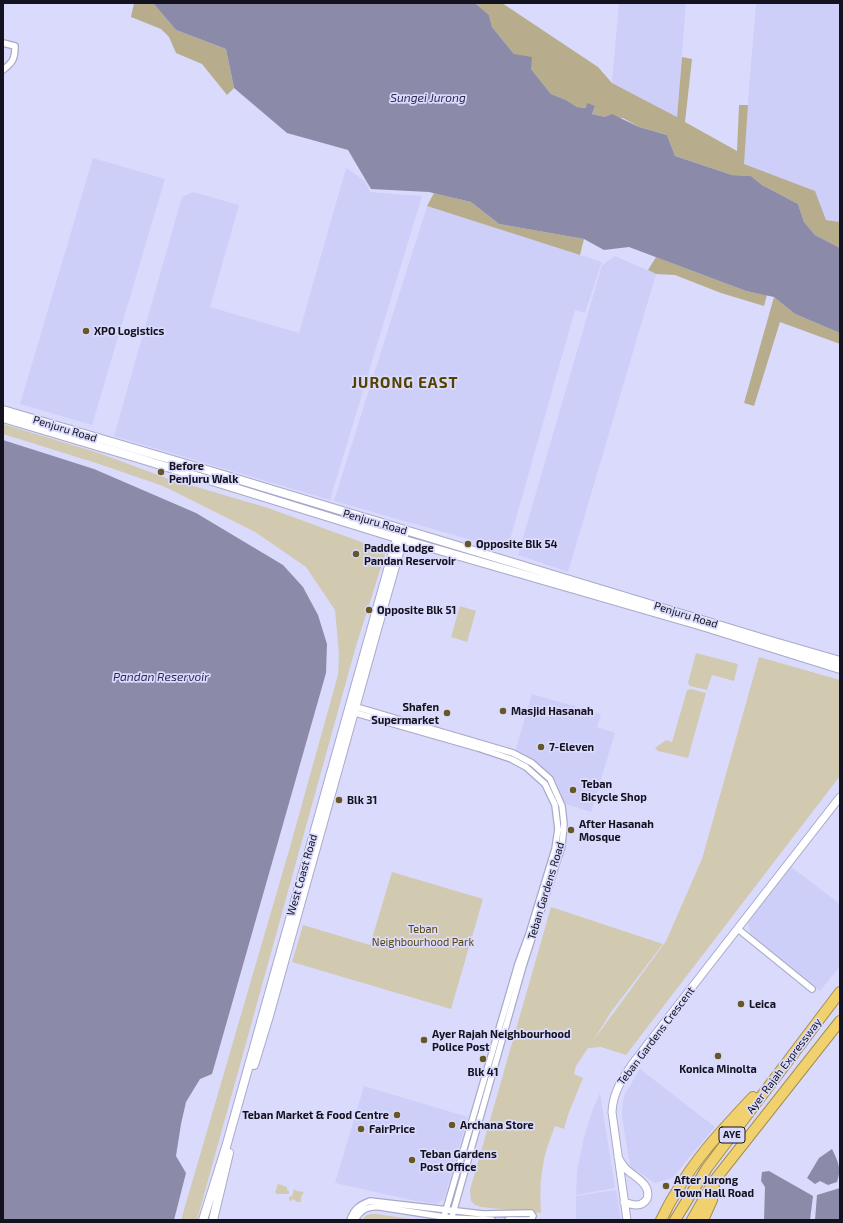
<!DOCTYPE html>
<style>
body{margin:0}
#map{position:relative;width:843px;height:1223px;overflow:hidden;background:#dadafd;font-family:"Exo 2",sans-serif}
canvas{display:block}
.frame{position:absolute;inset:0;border:4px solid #13121e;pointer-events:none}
</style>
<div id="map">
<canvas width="843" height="1223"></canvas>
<div class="frame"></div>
</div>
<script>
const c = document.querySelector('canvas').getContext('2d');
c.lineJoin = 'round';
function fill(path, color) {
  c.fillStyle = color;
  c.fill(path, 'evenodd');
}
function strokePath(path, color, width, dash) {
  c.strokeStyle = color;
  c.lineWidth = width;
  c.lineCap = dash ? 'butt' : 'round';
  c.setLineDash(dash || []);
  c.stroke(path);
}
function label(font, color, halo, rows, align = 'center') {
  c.font = font + ' "Exo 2",sans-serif';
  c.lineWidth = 3.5;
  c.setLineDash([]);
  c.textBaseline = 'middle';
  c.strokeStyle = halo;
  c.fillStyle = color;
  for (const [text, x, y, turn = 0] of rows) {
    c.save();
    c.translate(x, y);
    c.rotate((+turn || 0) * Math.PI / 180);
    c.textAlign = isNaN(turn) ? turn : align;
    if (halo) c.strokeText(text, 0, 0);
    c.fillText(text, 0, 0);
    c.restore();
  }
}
fill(new Path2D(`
 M 619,3 L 686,3 L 677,117 L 612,83 Z
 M 756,3 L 840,3 L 840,222 L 826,220 L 743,164 Z
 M 93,158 L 165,179 L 92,425 L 20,404 Z
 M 346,168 L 365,181 L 370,192 L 422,196 L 330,500 L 114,436 L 182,197 L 193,192 L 239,205 L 210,307 L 299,333 Z
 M 427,206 L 602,262 L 585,313 L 575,310 L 507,550 L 334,501 Z
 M 615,256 L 656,274 L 568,572 L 518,555 L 602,265 Z
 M 532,694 L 601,714 L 597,727 L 615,733 L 591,812 L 565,804 L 556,781 L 538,764 L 515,752 Z
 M 790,866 L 840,904 L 840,966 L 820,991 L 751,937 L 748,923 Z
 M 640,1069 L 715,1127 L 672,1178 L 655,1183 L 630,1166 L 622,1117 L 623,1101 L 625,1094 Z
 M 364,1086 L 468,1117 L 444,1199 L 437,1204 L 416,1201 L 335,1183 Z
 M 600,1093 L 615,1188 L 576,1195 L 577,1171 L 584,1137 L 593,1109 Z
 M 616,1190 L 621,1220 L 576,1220 L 576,1196 Z`), '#cecff8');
fill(new Path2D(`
 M 3,424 L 99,453 L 166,478 L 268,508 L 386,551 L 356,646 L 197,1220 L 181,1220 L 290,847 L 338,675 L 339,654 L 335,610 L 306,567 L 255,532 L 163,486 L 96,463 L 3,434 Z
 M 460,606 L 476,611 L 467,642 L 451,637 Z
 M 696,653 L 738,664 L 734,681 L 712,675 L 707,690 L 690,686 L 688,683 Z
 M 759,657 L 840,680 L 840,776 L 626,1055 L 601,1047 L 588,1048 L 576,1066 L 574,1074 L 583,1078 L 569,1112 L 564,1129 L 555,1126 C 550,1139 545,1152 543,1166 C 540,1181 540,1198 541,1213 L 481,1207 L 475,1205 L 471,1201 L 470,1190 L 551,907 L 663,944 L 611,1012 L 593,1041 L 666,941 L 702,859 Z
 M 691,689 L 706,693 L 688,758 L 658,751 L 655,748 L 666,740 L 672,742 L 687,690 Z
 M 392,872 L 483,899 L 451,1009 L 292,962 L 303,925 L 370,945 Z
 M 278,1184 L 287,1187 L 287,1190 L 289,1191 L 289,1194 L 277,1194 L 275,1192 Z
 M 294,1189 L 297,1191 L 304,1192 L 301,1197 L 301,1202 L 297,1202 L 293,1199 L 291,1201 L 289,1200 L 289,1197 L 292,1196 Z
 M 371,1214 L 376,1214 L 418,1220 L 363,1220 L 365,1216 Z`), '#d2cab0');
fill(new Path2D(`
 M 134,3 L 153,3 L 176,30 L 226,49 L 234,88 L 227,95 L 202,64 L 176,53 L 169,37 L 161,29 L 131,17 Z
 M 475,3 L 502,3 L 598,67 L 612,83 L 677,117 L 682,57 L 692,59 L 685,122 L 737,151 L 739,105 L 748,105 L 744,164 L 815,191 L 826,220 L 840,222 L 840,248 L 815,235 L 804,222 L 798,204 L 762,185 L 751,176 L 732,175 L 675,156 L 667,135 L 639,127 L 623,118 L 605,117 L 592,114 L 595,106 L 586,108 L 577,107 L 566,100 L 551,94 L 531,69 L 514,54 L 492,27 L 489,15 Z
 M 434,193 L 471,202 L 499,224 L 584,239 L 580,255 L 427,206 Z
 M 656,257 L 746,291 L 767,295 L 764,306 L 721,293 L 675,275 L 656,274 L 648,270 Z
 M 774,297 L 795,314 L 840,333 L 840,344 L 780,322 L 754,406 L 744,403 Z`), '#b7ad8d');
fill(new Path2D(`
 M 153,3 L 475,3 L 489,15 L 492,27 L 514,54 L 532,57 L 531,69 L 551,94 L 566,100 L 577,107 L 586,108 L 587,103 L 595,106 L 592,114 L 605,117 L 612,114 L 639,127 L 667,135 L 675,156 L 732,175 L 751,176 L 762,185 L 798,204 L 804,222 L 815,235 L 840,248 L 840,333 L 795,314 L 774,297 L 746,291 L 629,247 L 604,250 L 584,239 L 499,224 L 471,202 L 429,192 L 371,189 L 348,150 L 287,133 L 234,88 L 226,49 L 176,30 Z
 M 3,440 L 94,469 L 196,513 L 283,565 L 303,587 L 318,615 L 327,644 L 326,673 L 212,1074 L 200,1079 L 186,1102 L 181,1124 L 176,1156 L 186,1173 L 174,1220 L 3,1220 Z
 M 832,1149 C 838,1162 842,1168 837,1182 L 828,1185 L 820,1181 L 815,1184 L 807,1178 L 819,1158 Z
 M 769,1171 L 813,1196 L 810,1220 L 764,1220 L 765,1187 L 761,1181 L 762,1172 Z
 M 840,1188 L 840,1220 L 815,1220 L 817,1195 Z`), '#8b8ba9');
const minor = new Path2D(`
 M 3,43 L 15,46 C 15,59 13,62 3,70
 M 353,706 L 513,753 L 532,763 L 550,779 L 562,806 L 564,824 L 562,846 L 523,966 L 451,1220
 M 352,712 L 478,748 L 511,759 L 526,767 L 545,784 L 555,805 L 558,829 L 555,849 L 529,934 L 518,964 L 443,1220
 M 738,929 L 812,989
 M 350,1220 C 354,1209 359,1205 370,1201 L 483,1214 L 531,1213 L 533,1216 L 531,1220 L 508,1220
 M 355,1220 C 361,1209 368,1206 380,1207 L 451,1218 L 492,1220`);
const tertiary = new Path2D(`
 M 618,1157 C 620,1161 622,1164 625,1168 C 634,1177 652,1184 647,1199 C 641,1208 632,1205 624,1202
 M 627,1220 L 612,1112 C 613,1092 622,1079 633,1063 L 840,797`);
const secondary = new Path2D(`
 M 3,410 L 227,476 L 771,641 L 840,661
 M 3,418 L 141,459 L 387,535 L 702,626 L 840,669
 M 254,1065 L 269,1016 L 378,626 L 404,535
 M 203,1220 L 226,1147 L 398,534
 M 213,1220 L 229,1153`);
const motorway = new Path2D(`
 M 661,1220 C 666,1211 670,1201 676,1193 C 696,1157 725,1127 753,1097
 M 675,1220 L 707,1168 L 840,992
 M 692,1220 L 714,1181 L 840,1021
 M 703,1220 L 712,1200 L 714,1187`);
strokePath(minor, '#a9a9ca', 8);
strokePath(tertiary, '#a9a9ca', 9);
strokePath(secondary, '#a9a9ca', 10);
strokePath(motorway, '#a38e52', 12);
strokePath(minor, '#fff', 5.5);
strokePath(tertiary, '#fff', 7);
strokePath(secondary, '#fff', 8);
strokePath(motorway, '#f1d16e', 10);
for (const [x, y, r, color] of [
 [86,331,4,"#675724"],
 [161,472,4,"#675724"],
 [468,544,4,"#675724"],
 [356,554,4,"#675724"],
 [369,610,4,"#675724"],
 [503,711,4,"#675724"],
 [447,713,4,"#675724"],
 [541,747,4,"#675724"],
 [573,790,4,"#675724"],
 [339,800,4,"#675724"],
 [571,830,4,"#675724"],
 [741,1004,4,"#675724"],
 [424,1040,4,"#675724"],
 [718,1056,4,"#675724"],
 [483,1059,4,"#675724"],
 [397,1115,4,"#675724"],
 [452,1125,4,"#675724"],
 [361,1129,4,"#675724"],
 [412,1160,4,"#675724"],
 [666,1186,4,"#675724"]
]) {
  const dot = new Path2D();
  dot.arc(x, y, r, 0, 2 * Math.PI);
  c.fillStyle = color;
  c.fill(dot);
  strokePath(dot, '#dadafd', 1.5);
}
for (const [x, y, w] of [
 [732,1135,26]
]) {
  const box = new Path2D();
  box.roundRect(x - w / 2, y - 8, w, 16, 3);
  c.fillStyle = '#dadafd';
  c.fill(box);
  strokePath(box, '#13121e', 1);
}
label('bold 10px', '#13121e', null, [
 ["AYE",732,1135]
]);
label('bold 11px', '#13121e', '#dadafd', [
 ["XPO Logistics",94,331],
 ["Before",169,466],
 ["Penjuru Walk",169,479],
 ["Opposite Blk 54",476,544],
 ["Paddle Lodge",364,548],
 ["Pandan Reservoir",364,561],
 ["Opposite Blk 51",377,610],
 ["Shafen",439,707,"right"],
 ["Supermarket",439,720,"right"],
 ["Masjid Hasanah",511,711],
 ["7-Eleven",549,747],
 ["Teban",581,784],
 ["Bicycle Shop",581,797],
 ["Blk 31",347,800],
 ["After Hasanah",579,824],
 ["Mosque",579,837],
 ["Leica",749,1004],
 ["Ayer Rajah Neighbourhood",432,1034],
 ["Police Post",432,1047],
 ["Konica Minolta",718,1069,"center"],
 ["Blk 41",483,1072,"center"],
 ["Teban Market & Food Centre",389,1115,"right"],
 ["Archana Store",460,1125],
 ["FairPrice",369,1129],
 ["Teban Gardens",420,1154],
 ["Post Office",420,1167],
 ["After Jurong",674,1180],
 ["Town Hall Road",674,1193]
], 'left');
label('11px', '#13121e', '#dadafd', [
 ["Penjuru Road",65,429,17],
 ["Penjuru Road",375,522,16],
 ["Penjuru Road",686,615,17],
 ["West Coast Road",302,875,-74],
 ["Teban Gardens Road",546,891,-73],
 ["Teban Gardens Crescent",656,1036,-53],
 ["Ayer Rajah Expressway",784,1066,-53]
]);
label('11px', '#55450b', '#dadafd', [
 ["Teban",423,929],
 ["Neighbourhood Park",423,942]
]);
label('italic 12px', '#2d2954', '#dadafd', [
 ["Sungei Jurong",428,98],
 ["Pandan Reservoir",161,677]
]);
c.letterSpacing = '1px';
label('bold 15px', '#544200', '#dadafd', [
 ["JURONG EAST",405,383]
]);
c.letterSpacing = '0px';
</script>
